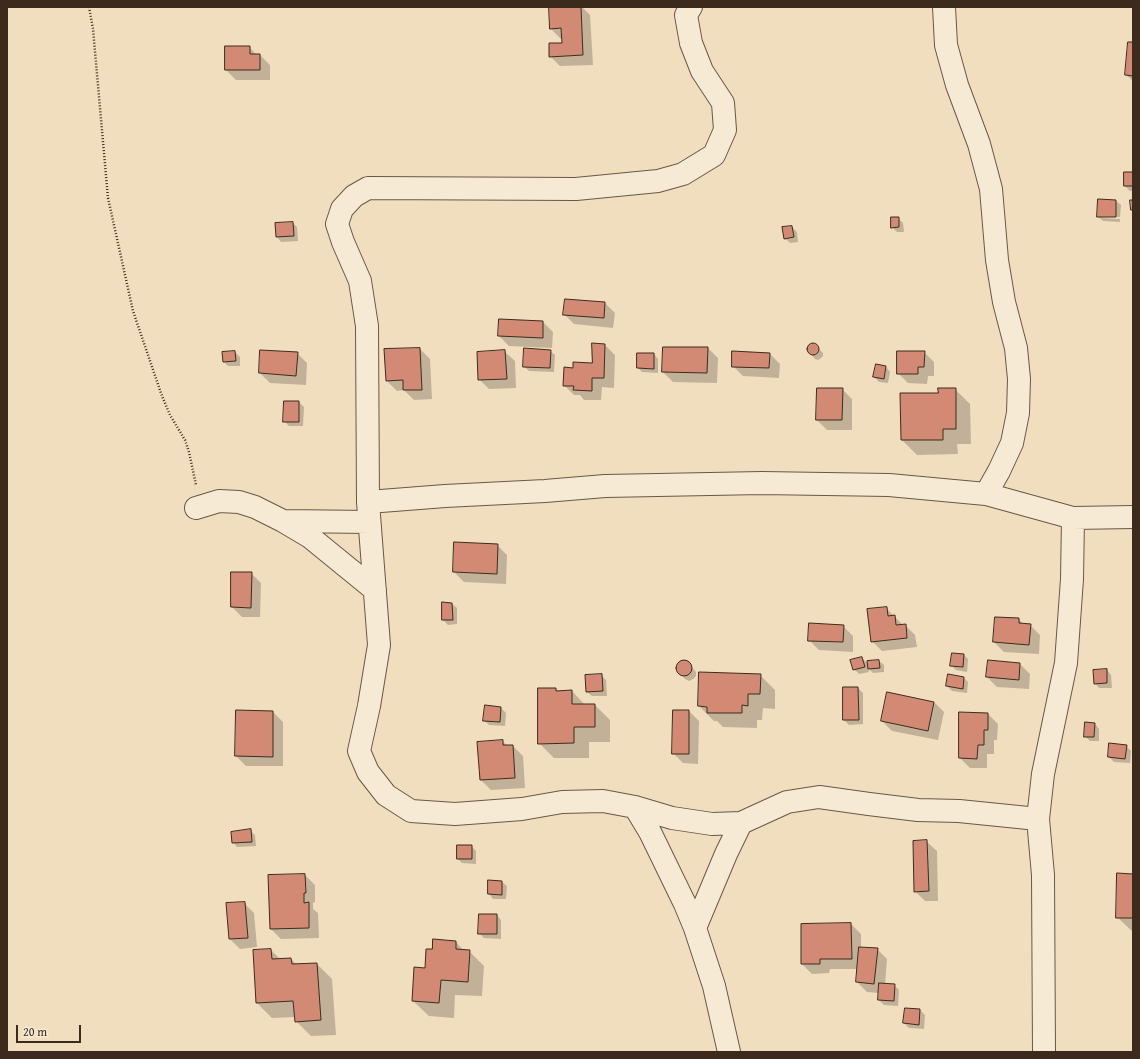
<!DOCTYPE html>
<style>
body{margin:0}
#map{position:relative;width:1140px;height:1059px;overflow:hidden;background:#f1debf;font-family:"Gentium Book Plus",serif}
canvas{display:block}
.frame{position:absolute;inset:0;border:8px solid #3c2b1d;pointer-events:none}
.scale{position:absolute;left:16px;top:1025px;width:65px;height:18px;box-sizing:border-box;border:2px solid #3c2b1d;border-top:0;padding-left:5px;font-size:12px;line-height:14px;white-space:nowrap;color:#3c2b1d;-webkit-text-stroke:3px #f6ead5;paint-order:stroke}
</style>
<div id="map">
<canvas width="1140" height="1059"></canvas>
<div class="frame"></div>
<div class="scale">20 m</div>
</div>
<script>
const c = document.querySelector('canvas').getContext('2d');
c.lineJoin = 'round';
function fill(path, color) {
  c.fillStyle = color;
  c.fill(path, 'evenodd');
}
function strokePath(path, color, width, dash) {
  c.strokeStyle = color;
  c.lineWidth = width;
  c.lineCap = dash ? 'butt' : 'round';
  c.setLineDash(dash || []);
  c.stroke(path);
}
fill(new Path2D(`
 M 550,7 L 582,7 L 590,15 L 593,65 L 560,66 L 550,56 L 563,43 L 563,38 L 561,39 L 551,29 Z
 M 1133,43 L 1133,81 L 1126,75 Z
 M 249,47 L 257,55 L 260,55 L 270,65 L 270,80 L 236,80 L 226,70 Z
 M 1133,173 L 1133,191 L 1130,191 L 1125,186 Z
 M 1116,201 L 1121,205 L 1120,217 L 1102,216 L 1102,218 L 1120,219 L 1120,222 L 1103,221 L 1098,216 Z
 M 898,218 L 903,223 L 904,232 L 897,232 L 892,227 Z
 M 293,223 L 297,227 L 298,241 L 281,242 L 277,237 Z
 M 792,227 L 797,232 L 798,242 L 790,243 L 785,238 Z
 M 605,303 L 615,313 L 613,328 L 574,324 L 564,314 Z
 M 543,322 L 553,332 L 552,348 L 509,346 L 499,336 Z
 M 812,344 L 815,345 L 823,353 L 823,356 L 821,358 L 818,360 L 815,359 L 808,351 L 808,348 L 809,345 Z
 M 605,345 L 615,355 L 614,388 L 602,387 L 601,400 L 584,400 L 580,395 L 574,395 L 564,385 L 593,364 Z
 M 708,348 L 718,358 L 717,383 L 673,382 L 663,372 Z
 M 420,349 L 430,359 L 432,399 L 414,400 L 404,390 L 397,391 L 387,381 Z
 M 550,351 L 555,355 L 554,372 L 529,371 L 524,366 Z
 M 235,352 L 240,357 L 240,366 L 228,366 L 224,362 Z
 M 505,352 L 515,361 L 516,388 L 489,389 L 479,379 Z
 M 924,352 L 934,362 L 934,376 L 928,376 L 927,384 L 908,383 L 898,373 Z
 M 297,353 L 307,363 L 306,385 L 270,383 L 260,373 Z
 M 654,354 L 658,359 L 658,373 L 642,372 L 638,368 Z
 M 770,354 L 780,364 L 779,378 L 743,376 L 733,366 Z
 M 886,367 L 890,372 L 888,383 L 879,382 L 874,377 Z
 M 842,389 L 852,399 L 852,430 L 827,430 L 817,420 Z
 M 955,389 L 970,404 L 971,444 L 957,444 L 958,454 L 917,455 L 902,440 L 939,394 Z
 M 299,402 L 304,407 L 303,426 L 289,426 L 284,421 Z
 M 497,545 L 507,555 L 506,584 L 464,582 L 454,572 Z
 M 251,573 L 261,583 L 260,617 L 242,617 L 232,607 Z
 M 452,604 L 457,608 L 457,624 L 448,625 L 443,620 Z
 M 886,608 L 903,625 L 905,625 L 915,635 L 917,647 L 882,651 L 872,641 Z
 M 1019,619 L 1024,625 L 1030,625 L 1040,635 L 1039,654 L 1004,652 L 994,642 Z
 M 843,626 L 853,636 L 853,652 L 819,650 L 809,640 Z
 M 964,655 L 968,659 L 967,672 L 956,670 L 951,665 Z
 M 862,658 L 868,664 L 879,661 L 884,665 L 884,672 L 873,673 L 868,668 L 869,672 L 859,674 L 854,669 Z
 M 684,662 L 688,663 L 696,672 L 696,676 L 693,679 L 689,681 L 685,679 L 678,670 L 678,666 L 680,663 Z
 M 1020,664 L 1030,674 L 1029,689 L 997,687 L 987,677 Z
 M 1107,670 L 1111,675 L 1112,688 L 1099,688 L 1095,683 Z
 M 601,675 L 606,680 L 607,696 L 592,696 L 587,692 Z
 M 760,675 L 775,690 L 775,709 L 763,708 L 762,720 L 757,720 L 757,728 L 723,727 L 717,721 L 714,721 L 699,706 Z
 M 964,678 L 968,682 L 967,693 L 952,691 L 947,686 Z
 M 858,688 L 863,693 L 863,724 L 849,725 L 844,720 Z
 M 556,689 L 559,692 L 572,691 L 585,705 L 595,705 L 610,720 L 610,742 L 589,742 L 589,758 L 554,758 L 539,743 Z
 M 934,702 L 944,712 L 938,740 L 892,731 L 882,721 Z
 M 485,707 L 501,708 L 506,713 L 505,726 L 489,725 L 484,720 Z
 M 237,711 L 273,712 L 283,722 L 283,766 L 246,766 L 236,756 Z
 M 689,711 L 699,721 L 698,764 L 683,763 L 673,753 Z
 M 988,714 L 998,724 L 997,740 L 994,740 L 994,754 L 987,754 L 987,768 L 970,768 L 960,758 Z
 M 1095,724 L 1099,729 L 1099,741 L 1090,741 L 1085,736 Z
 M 502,741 L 508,746 L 513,746 L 523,756 L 525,788 L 491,790 L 481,780 Z
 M 1126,746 L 1131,751 L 1130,763 L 1114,762 L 1109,757 Z
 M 250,830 L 255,835 L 256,846 L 237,847 L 233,842 Z
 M 927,842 L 937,851 L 938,901 L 925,901 L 915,891 Z
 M 471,846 L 476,851 L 476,864 L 462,863 L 458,859 Z
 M 305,875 L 315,885 L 315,902 L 313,903 L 313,909 L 318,913 L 319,938 L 281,939 L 271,929 L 269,876 Z
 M 1133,875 L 1133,932 L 1117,917 Z
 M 489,881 L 502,882 L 507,886 L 506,899 L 493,899 L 489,894 Z
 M 244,903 L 254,913 L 257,947 L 240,949 L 230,939 Z
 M 497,915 L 501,920 L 501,939 L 484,938 L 479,933 Z
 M 851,924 L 861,934 L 861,948 L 877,949 L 887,959 L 885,985 L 894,985 L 899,990 L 898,1006 L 884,1005 L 879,1000 L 879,993 L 867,992 L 857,982 L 858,969 L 830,969 L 829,973 L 812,974 L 802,964 Z
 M 456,942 L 464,951 L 469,951 L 484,966 L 482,996 L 455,995 L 454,1018 L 429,1016 L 413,1001 L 433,950 Z
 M 271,950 L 280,959 L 291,959 L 297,965 L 317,964 L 332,979 L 336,1035 L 311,1036 L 296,1021 L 295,1017 L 272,1018 L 257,1003 L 254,951 Z
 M 920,1010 L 925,1015 L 924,1029 L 909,1028 L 904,1023 Z`), '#0003');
const building = new Path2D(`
 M 549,7 L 581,7 L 583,55 L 549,57 L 549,43 L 562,43 L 561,28 L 550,29 Z
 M 1128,42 L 1133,42 L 1133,76 L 1125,75 Z
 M 225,46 L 250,46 L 250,54 L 260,54 L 260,70 L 225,70 Z
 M 1124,172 L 1133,172 L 1133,186 L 1124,186 Z
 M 1098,199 L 1116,200 L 1116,217 L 1097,217 Z
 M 1130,200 L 1133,200 L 1133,210 L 1131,210 Z
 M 891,217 L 899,217 L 899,227 L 891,228 Z
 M 293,222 L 294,236 L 276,237 L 275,223 Z
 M 792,226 L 794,237 L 784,239 L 782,227 Z
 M 565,299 L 605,302 L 604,318 L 563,315 Z
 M 499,319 L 543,321 L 543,338 L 498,336 Z
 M 592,343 L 605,344 L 604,378 L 592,378 L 592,391 L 573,390 L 574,386 L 563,386 L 564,367 L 573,368 L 573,362 L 592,363 Z
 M807 349a6 6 0 1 1 12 0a6 6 0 1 1-12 0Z
 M 663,347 L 708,347 L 707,373 L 662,372 Z
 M 420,348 L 422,390 L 403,390 L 403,380 L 386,381 L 384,349 Z
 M 524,348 L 551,350 L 550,368 L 523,367 Z
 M 260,350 L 298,352 L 296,376 L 259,373 Z
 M 505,350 L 507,379 L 478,380 L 477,352 Z
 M 235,351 L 236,361 L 223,362 L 222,352 Z
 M 732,351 L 770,353 L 769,368 L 732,367 Z
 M 897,351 L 925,351 L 924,367 L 918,367 L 918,374 L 897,374 Z
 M 637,353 L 654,353 L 654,369 L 637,368 Z
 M 876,364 L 886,366 L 884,379 L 873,377 Z
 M 817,388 L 843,388 L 842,420 L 816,420 Z
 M 938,388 L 956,388 L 956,429 L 943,429 L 943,440 L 901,440 L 900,393 L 938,393 Z
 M 284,401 L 299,401 L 299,422 L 283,422 Z
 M 454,542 L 498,544 L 497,574 L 453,572 Z
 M 231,572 L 252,572 L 251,608 L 231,607 Z
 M 442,602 L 452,603 L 453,620 L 442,620 Z
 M 887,607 L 888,616 L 895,615 L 896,625 L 906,624 L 907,638 L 871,642 L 867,609 Z
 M 995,617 L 1019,618 L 1019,623 L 1031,624 L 1029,645 L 993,642 Z
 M 809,623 L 844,625 L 843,642 L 808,641 Z
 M 952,653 L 964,654 L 963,667 L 950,666 Z
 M 862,657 L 865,667 L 853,670 L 850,660 Z
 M 879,660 L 880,668 L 868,669 L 867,661 Z
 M 988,660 L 1020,663 L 1019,680 L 986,677 Z
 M676 668a8 8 0 1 1 16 0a8 8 0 1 1-16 0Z
 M 1107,669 L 1107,683 L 1094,684 L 1093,670 Z
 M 699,672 L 761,674 L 760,694 L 748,694 L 748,706 L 742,705 L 742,713 L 707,713 L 707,707 L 698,706 Z
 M 602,674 L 603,691 L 586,692 L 585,675 Z
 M 948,674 L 964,677 L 963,689 L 946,686 Z
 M 843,687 L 858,687 L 859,720 L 843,720 Z
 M 538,688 L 556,688 L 556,691 L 572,690 L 572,704 L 595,704 L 595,727 L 574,727 L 574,743 L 538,744 Z
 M 887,692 L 934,702 L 928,731 L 881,721 Z
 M 485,705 L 501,707 L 500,722 L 483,721 Z
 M 236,710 L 273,711 L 273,757 L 235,756 Z
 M 673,710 L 689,710 L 689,754 L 672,754 Z
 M 959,712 L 988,713 L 988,730 L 984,730 L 984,745 L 978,745 L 977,759 L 959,758 Z
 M 1085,722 L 1095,723 L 1094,737 L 1084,737 Z
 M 503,740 L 503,745 L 513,745 L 515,778 L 480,780 L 477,742 Z
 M 1109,743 L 1127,745 L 1125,759 L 1108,757 Z
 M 251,829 L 252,842 L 232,843 L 231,832 Z
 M 927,840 L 929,891 L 914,892 L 913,841 Z
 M 457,845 L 472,845 L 472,859 L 457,859 Z
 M 1117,873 L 1133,874 L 1133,918 L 1116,918 Z
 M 305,874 L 306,893 L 304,893 L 304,903 L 309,902 L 309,928 L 270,929 L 268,875 Z
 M 488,880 L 502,881 L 502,895 L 488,894 Z
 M 245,902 L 248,938 L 229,939 L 226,903 Z
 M 479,914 L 497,914 L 497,934 L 478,934 Z
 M 851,923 L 852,959 L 820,959 L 820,964 L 801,964 L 801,924 Z
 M 433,939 L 456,941 L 456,949 L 470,950 L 468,982 L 441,980 L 439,1003 L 412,1001 L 414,967 L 425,968 L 426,949 L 432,949 Z
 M 859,947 L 878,948 L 874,984 L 856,982 Z
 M 271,949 L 272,959 L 291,958 L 292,964 L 317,963 L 321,1020 L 295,1022 L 293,1001 L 256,1003 L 253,950 Z
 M 879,983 L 895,984 L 894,1001 L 878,1000 Z
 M 905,1008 L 920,1009 L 919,1025 L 903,1023 Z`);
fill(building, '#d38a74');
strokePath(building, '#3c2b1d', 1);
const minor = new Path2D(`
 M 691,7 L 686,15 L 691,43 L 702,71 L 723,103 L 725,130 L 714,155 L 683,174 L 658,181 L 576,189 L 368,188 L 354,196 L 342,209 L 337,224 L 343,242 L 360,281 L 367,326 L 368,502 L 379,645 L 369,706 L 359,751 L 368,772 L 386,795 L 411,811 L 455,814 L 522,809 L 562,802 L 603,801 L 635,807 L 672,818 L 712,824 L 741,823 L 787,802 L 819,797 L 869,804 L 918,810 L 959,811 L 1038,819
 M 944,7 L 946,45 L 957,85 L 979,144 L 991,189 L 997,260 L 1004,302 L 1016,348 L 1019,379 L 1018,413 L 1012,443 L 999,471 L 986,494
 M 368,502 L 445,496 L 545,491 L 605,486 L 762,483 L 889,485 L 986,494 L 1073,518 L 1133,517
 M 196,508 L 219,501 L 239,502 L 255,507 L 283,521 L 310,537 L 375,590
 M 284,521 L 369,522
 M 635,807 L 650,832 L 685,904 L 695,928 L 714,986 L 729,1052
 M 695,928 L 726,854 L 741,823
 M 1044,1052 L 1043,875 L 1038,819 L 1043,774 L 1066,663 L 1072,579 L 1073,518`);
strokePath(minor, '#695846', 24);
strokePath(new Path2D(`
 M 89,7 L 93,29 L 108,198 L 133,311 L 162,396 L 170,415 L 185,440 L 189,452 L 196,485`), '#3c2b1d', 2.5, [1, 2]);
strokePath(minor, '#f6ead5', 22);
</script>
